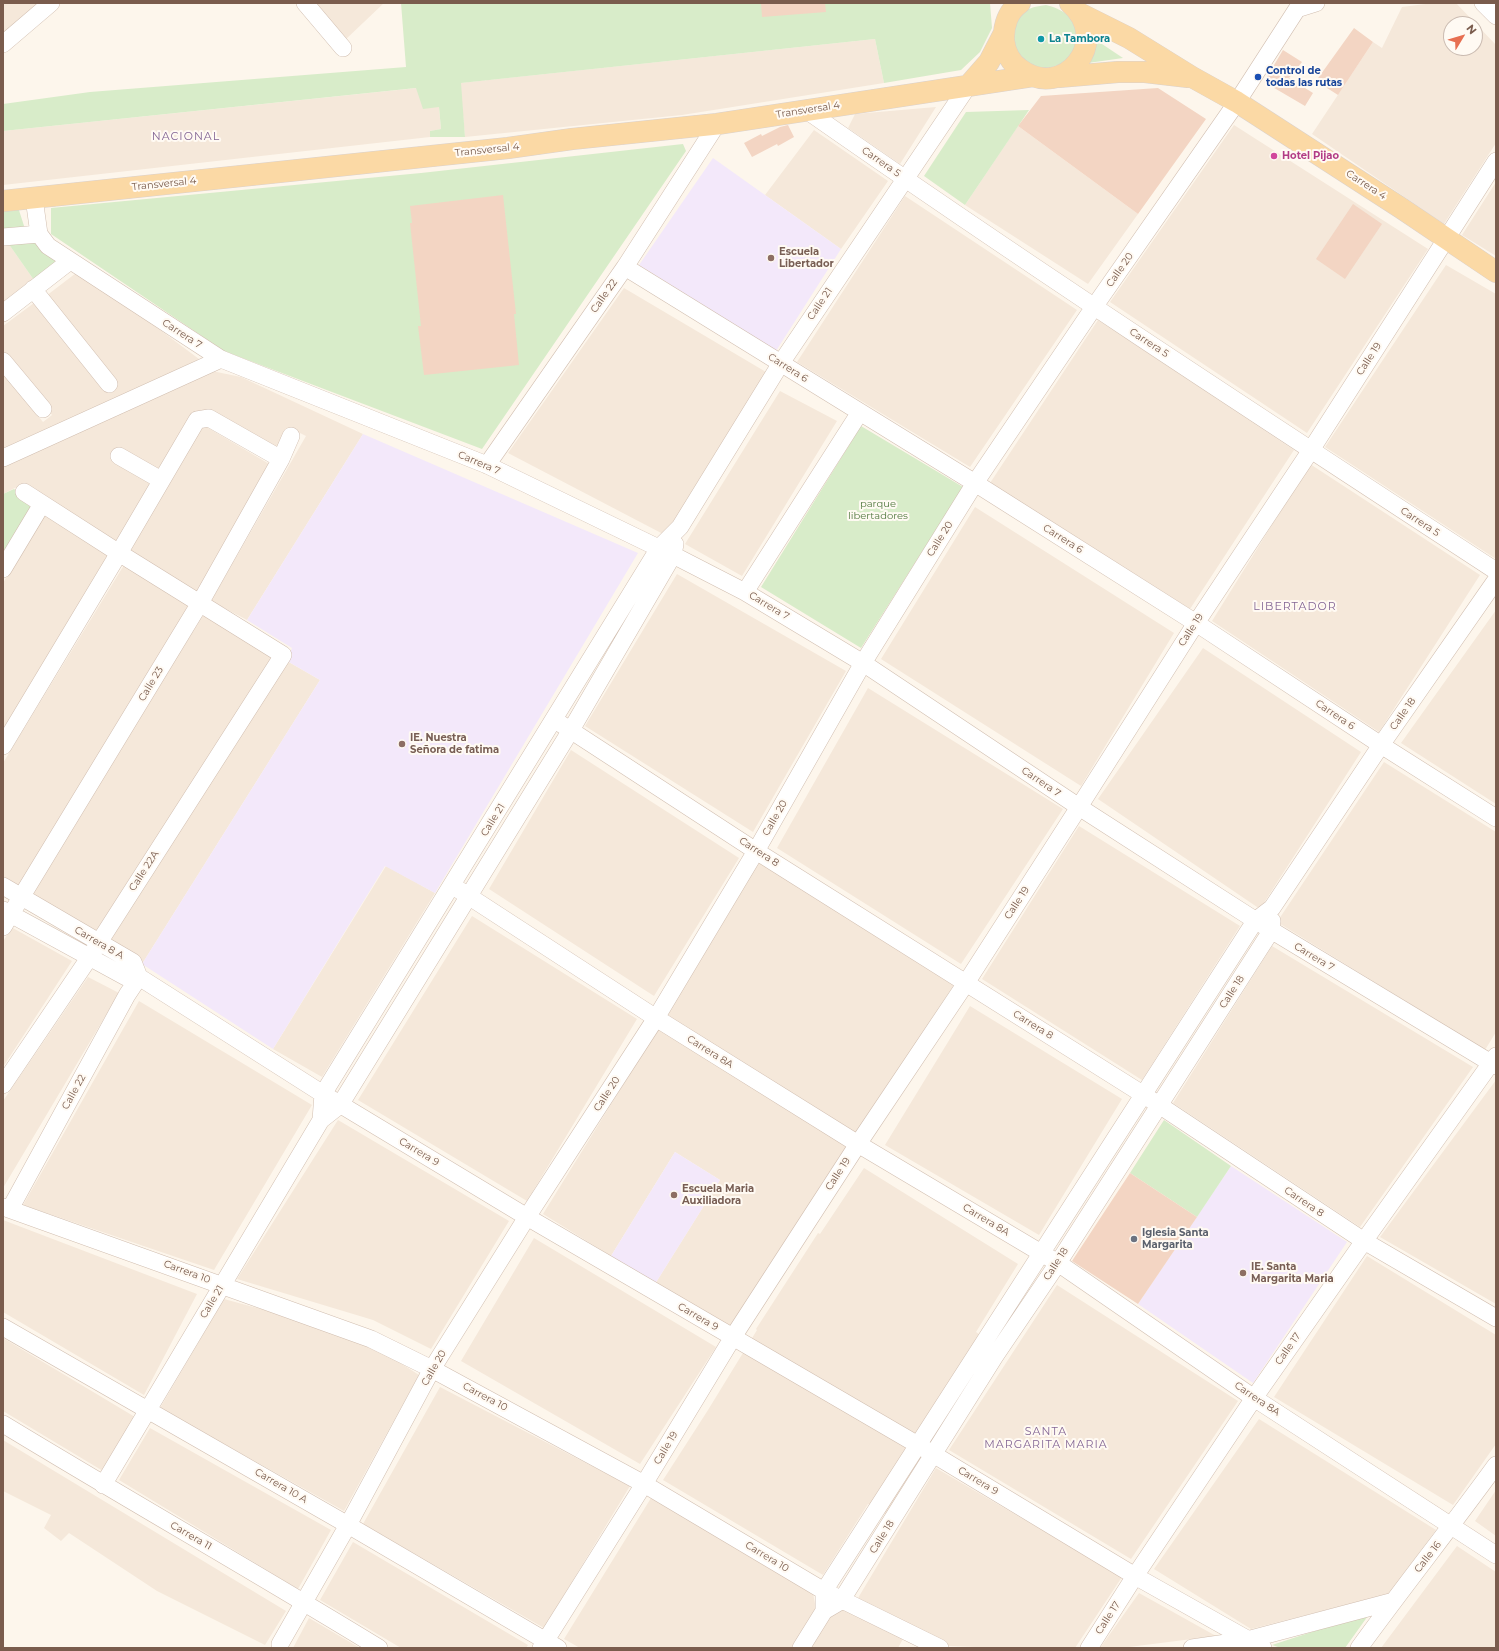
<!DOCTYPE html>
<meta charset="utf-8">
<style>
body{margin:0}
#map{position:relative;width:1499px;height:1651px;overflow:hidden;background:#fdf6ec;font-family:Montserrat,sans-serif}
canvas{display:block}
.frame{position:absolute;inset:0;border:4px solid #7a5c4d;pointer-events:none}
.north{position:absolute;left:1443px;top:16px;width:40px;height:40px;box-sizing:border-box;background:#fffaf3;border:1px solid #cabbb1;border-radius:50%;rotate:52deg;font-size:11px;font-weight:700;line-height:16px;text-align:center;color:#7a5c4d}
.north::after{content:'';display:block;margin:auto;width:14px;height:18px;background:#e76f51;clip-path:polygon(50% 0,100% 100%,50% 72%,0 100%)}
</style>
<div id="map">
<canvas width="1499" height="1651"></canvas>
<div class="frame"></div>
<div class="north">N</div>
</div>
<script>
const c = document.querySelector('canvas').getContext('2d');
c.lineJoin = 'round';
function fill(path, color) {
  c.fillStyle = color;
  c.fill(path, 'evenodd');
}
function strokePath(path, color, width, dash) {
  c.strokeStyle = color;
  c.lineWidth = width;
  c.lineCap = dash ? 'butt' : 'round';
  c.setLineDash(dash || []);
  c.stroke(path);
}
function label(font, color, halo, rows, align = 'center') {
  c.font = font + ' Montserrat,sans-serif';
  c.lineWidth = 4;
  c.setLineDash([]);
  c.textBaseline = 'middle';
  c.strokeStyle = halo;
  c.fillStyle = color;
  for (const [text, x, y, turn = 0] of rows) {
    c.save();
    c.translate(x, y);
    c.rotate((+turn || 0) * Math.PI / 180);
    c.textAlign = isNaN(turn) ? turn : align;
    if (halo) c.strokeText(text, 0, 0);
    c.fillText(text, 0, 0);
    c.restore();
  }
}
fill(new Path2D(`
 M 3,3 L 42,3 L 3,36 Z
 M 312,3 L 384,3 L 344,41 Z
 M 1433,3 L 1456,3 L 1496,45 L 1496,143 L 1444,224 L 1312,134 L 1373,42 L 1382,48 L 1402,7 ZM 1451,24 L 1475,24 L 1475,48 L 1451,48 Z
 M 875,39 L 884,83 L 682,115 L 465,137 L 460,83 Z
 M 417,88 L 439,107 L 441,129 L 430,131 L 430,137 L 3,185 L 3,131 Z
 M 936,107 L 900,164 L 848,128 L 855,114 Z
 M 1234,125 L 1428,249 L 1307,433 L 1110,302 Z
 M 1018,126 L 1138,214 L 1088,284 L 965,205 Z
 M 814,130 L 888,181 L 841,249 L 765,195 Z
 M 1496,182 L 1496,256 L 1462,235 Z
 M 905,196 L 1077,310 L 970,467 L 797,362 Z
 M 3,243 L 8,243 L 36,283 L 3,308 Z
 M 1446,265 L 1496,294 L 1496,559 L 1325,447 Z
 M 80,270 L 199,359 L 3,454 L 3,371 L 43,422 L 52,415 L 3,355 L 3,326 L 38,300 L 46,296 Z
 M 624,288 L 766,372 L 665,535 L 508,453 Z
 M 1098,320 L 1294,450 L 1190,609 L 990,483 Z
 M 212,371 L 241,377 L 363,434 L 247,620 L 211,601 L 306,436 L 292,429 L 278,451 L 211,411 L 160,472 L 118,450 L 111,460 L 152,483 L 116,547 L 19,486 L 3,494 L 3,465 Z
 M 780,391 L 837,421 L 742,576 L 685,544 Z
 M 203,425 L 271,465 L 197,593 L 126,551 Z
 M 1310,464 L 1480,575 L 1379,732 L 1212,621 Z
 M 975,507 L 1174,633 L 1081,786 L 881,659 Z
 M 44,514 L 110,556 L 3,731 L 3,583 Z
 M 124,565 L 189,606 L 13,896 L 3,890 L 3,763 Z
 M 677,574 L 846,671 L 753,832 L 585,726 Z
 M 1496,610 L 1496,804 L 1401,743 Z
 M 204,614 L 275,657 L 92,941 L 23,902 Z
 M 1203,648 L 1361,752 L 1260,909 L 1098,799 Z
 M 287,661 L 320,680 L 142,964 L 105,944 Z
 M 868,688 L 1063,809 L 961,964 L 777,848 Z
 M 571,750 L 739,858 L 654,996 L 489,889 Z
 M 1384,762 L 1496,832 L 1496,1032 L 1485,1050 L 1277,922 Z
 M 1079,826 L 1240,926 L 1142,1080 L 982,979 Z
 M 759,860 L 955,983 L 856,1136 L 664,1014 Z
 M 386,866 L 435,893 L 322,1077 L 273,1049 Z
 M 472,916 L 637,1019 L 527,1201 L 358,1100 Z
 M 11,927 L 72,961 L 3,1067 L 3,942 Z
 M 1272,946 L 1473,1067 L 1360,1227 L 1173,1103 Z
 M 88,977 L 119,993 L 3,1188 L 3,1101 Z
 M 139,1001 L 312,1105 L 214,1270 L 23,1205 Z
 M 970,1006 L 1122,1099 L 1039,1235 L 885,1145 Z
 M 659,1027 L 849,1145 L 733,1333 L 655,1284 L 720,1180 L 675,1152 L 611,1256 L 543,1214 Z
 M 1496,1080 L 1496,1304 L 1380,1237 Z
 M 338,1120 L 509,1221 L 431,1349 L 373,1320 L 237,1279 Z
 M 864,1168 L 1018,1264 L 976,1332 L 994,1344 L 889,1516 L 868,1504 L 823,1575 L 663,1480 L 708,1410 L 757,1330 L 756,1329 L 818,1233 L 820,1234 Z
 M 3,1220 L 197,1294 L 144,1395 L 3,1312 Z
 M 534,1238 L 716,1347 L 640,1464 L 461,1361 Z
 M 1367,1256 L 1496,1335 L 1496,1444 L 1453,1505 L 1274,1397 Z
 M 1057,1285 L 1238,1401 L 1131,1559 L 949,1450 Z
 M 224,1299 L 357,1335 L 419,1375 L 344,1511 L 160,1408 Z
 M 3,1338 L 135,1417 L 103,1471 L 3,1411 Z
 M 440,1387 L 630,1486 L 544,1628 L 363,1524 Z
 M 1259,1419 L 1436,1530 L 1389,1594 L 1251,1629 L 1154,1569 Z
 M 150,1428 L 331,1530 L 298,1589 L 119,1480 Z
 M 3,1440 L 286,1611 L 265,1645 L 157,1591 L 69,1533 L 61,1541 L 44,1528 L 51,1515 L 3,1491 Z
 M 936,1468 L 1122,1577 L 1075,1648 L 1001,1648 L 950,1646 L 858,1598 Z
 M 1496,1490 L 1496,1536 L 1475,1521 Z
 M 651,1498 L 813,1593 L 816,1609 L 794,1648 L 580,1648 L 564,1639 Z
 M 353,1542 L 528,1645 L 526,1648 L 401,1648 L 320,1600 Z
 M 1457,1546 L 1496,1572 L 1496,1648 L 1381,1648 Z
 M 1139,1593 L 1216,1636 L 1121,1648 L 1100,1648 Z
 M 842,1606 L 904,1637 L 898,1648 L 811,1648 L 829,1617 Z
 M 309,1618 L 360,1648 L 293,1648 Z`), '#f5e8da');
fill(new Path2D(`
 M 713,158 L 841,249 L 776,351 L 639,265 Z
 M 363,434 L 638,553 L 435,893 L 385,866 L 273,1049 L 142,964 L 320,680 L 287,661 L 292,648 L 247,620 Z
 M 675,1152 L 720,1180 L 655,1284 L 611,1256 Z
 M 1231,1166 L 1347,1242 L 1253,1383 L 1138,1304 Z`), '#f3e8fa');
fill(new Path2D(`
 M 401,3 L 990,3 L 992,28 L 980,52 L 961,70 L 884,83 L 875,39 L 461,83 L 465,137 L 430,137 L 430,131 L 441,129 L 439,107 L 423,109 L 416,88 L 3,131 L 3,104 L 90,92 L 406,67 Z
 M 1046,5 C 1060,8 1081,19 1078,38 C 1077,45 1075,53 1073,60 L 1032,74 L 1008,39 C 1020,17 1019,8 1046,5 Z
 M 1096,40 L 1123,58 L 1088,63 Z
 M 1029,110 L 965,205 L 924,176 L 966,112 Z
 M 683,144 L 686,151 L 482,449 L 224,351 L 51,234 L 51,208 L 421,173 Z
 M 17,204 L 25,229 L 3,231 L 3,205 Z
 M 36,240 L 64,262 L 36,283 L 8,243 Z
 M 861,426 L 963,487 L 861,648 L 761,587 Z
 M 14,489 L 34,504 L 3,552 L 3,494 Z
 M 1164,1120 L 1231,1166 L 1197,1217 L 1130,1173 Z
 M 1370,1613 L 1345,1648 L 1281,1648 L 1272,1645 Z`), '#d8ecc9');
fill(new Path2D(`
 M 761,3 L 825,3 L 826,12 L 762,17 Z
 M 1354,28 L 1373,42 L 1338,95 L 1316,81 Z
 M 1283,50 L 1302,62 L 1289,78 L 1313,93 L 1305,106 L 1264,82 Z
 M 1158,88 L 1206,119 L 1138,214 L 1018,126 L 1041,96 Z
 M 788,125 L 794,137 L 778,146 L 777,144 L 752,157 L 744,143 L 761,134 L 762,136 L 780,127 Z
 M 503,195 L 516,314 L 514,314 L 519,365 L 424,375 L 418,326 L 421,326 L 410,223 L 412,223 L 410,206 Z
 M 1353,204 L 1382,224 L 1345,279 L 1316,259 Z
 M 1130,1173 L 1197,1217 L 1138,1304 L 1072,1261 Z`), '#f3d5c3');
const minor = new Path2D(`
 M 305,3 L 343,48
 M 1483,3 L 1496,16
 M 3,44 L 51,3
 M 806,110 C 1033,269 1265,420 1496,571
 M 34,198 L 39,234 L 48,246 L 221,359 L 487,465 L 673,555 L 745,592 L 863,663 L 1079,807 L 1261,924 L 1496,1066
 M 3,237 L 39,234
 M 625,267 L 975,483 L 1196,623 L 1381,745 L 1496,818
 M 33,289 L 109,384
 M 3,313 L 70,261
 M 3,361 L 43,409
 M 119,456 L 161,480
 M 3,458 L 221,359
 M 487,465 L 625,267 L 717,124
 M 3,569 L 42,504
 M 745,592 L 860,412
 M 561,724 L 756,851 L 1144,1095 L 1364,1241 L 1496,1318
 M 3,746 L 119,553 L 197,420 L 209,418 L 281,459
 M 3,886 L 133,962 L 139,977
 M 453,886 L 656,1018 L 858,1144 L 1058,1263 L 1254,1398 L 1496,1555
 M 3,910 L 126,977 L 139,977
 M 3,927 L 200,603 L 281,459 L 291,436
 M 139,977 L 323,1094 L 527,1217 L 918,1445 L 1135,1576 L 1263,1648
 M 3,1085 L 89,958 L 283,655 L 119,553 L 24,492
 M 321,1120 L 323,1094 L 659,548 L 680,527 L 781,363 L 968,86
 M 3,1207 L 371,1339 L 432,1369 L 644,1484 L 824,1591 L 940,1648
 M 10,1209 L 127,995 L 139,977
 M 3,1327 L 348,1525 L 558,1648
 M 3,1424 C 128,1500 255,1572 379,1648
 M 103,1485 L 321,1120 L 340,1105 L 571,730 L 673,555 L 675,544
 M 824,1611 L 824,1591 L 1255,921 L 1272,908 L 1381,745 L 1496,580
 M 280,1644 L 348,1525 L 432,1369 L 527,1217 L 656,1018 L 756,851 L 863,663 L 975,483 L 1094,307 L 1237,102 L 1297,9 L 1316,3
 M 541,1648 L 644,1484 L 733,1337 L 858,1144 L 966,983 L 1079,807 L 1196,623 L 1311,450 L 1496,161
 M 801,1648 L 824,1611 L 841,1601 L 995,1356 L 1058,1263 L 1271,931 L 1272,921
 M 1089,1648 L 1135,1576 L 1254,1398 L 1364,1241 L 1496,1056
 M 1192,1648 L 1247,1640 L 1394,1601
 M 1359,1648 C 1404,1586 1451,1527 1496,1465`);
const major = new Path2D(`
 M 1020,3 C 1008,11 1003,26 1004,41 C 1005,52 1011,63 1020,69 C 1064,102 1113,40 1070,3
 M 1081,14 L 1129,38 L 1192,77 L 1237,102 L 1401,208 L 1496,272
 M 1059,77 L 1118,72 L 1145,72 L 1188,77
 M 968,86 L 989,62 L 1004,33
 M 3,201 L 508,148 L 572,139 L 717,124 L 1033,76`);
strokePath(minor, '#d1beb0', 18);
strokePath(major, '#dad1cd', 22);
strokePath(minor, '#fff', 17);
strokePath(major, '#fbd9a5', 21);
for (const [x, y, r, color] of [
 [1041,39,4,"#0f9aa8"],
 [1258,77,4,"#1a4fb4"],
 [1274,156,4,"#d1479c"],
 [771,258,4,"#8d6e63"],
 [402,744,4,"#8d6e63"],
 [674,1195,4,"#8d6e63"],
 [1134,1239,4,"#6b7280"],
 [1243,1273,4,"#8d6e63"]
]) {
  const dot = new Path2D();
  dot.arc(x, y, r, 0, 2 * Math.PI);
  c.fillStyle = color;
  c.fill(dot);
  strokePath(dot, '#fffaf3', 1.5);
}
label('bold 10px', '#0d838f', '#fffaf3', [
 ["La Tambora",1049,39]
], 'left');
label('bold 10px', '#164399', '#fffaf3', [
 ["Control de",1266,71],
 ["todas las rutas",1266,83]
], 'left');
label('10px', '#7a5c4d', '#fffaf3', [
 ["Transversal 4",808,110,-9],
 ["Transversal 4",487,150,-6],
 ["Carrera 5",881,162,35],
 ["Transversal 4",164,184,-6],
 ["Carrera 4",1366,185,33],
 ["Calle 20",1120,270,-55],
 ["Calle 22",604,296,-55],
 ["Calle 21",820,304,-56],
 ["Carrera 7",182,334,33],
 ["Carrera 5",1149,343,33],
 ["Calle 19",1369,359,-57],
 ["Carrera 6",788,368,32],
 ["Carrera 7",479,463,23],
 ["Carrera 5",1420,522,33],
 ["Calle 20",940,539,-58],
 ["Carrera 6",1063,539,32],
 ["Carrera 7",769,606,31],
 ["Calle 19",1191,630,-57],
 ["Calle 23",151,684,-59],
 ["Calle 18",1403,714,-55],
 ["Carrera 6",1335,715,34],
 ["Carrera 7",1041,782,34],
 ["Calle 20",775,818,-60],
 ["Calle 21",493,820,-58],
 ["Carrera 8",759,852,33],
 ["Calle 22A",144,871,-57],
 ["Calle 19",1017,903,-57],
 ["Carrera 8 A",99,943,30],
 ["Carrera 7",1314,957,31],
 ["Calle 18",1232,992,-57],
 ["Carrera 8",1033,1025,32],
 ["Carrera 8A",710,1052,32],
 ["Calle 22",74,1092,-61],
 ["Calle 20",607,1094,-57],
 ["Carrera 9",419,1152,31],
 ["Calle 19",838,1174,-57],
 ["Carrera 8",1304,1202,34],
 ["Carrera 8A",986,1220,31],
 ["Calle 18",1056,1264,-57],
 ["Carrera 10",187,1272,20],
 ["Calle 21",212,1302,-59],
 ["Carrera 9",698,1317,30],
 ["Calle 17",1288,1349,-55],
 ["Calle 20",434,1368,-60],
 ["Carrera 10",485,1397,28],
 ["Carrera 8A",1257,1399,34],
 ["Calle 19",666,1448,-59],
 ["Carrera 9",978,1481,31],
 ["Carrera 10 A",281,1486,30],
 ["Carrera 11",191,1536,30],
 ["Calle 18",882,1537,-58],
 ["Carrera 10",767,1557,31],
 ["Calle 16",1428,1557,-52],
 ["Calle 17",1108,1618,-57]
]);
label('bold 10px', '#b23c85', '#fffaf3', [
 ["Hotel Pijao",1282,156]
], 'left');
label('bold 10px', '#785e54', '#fffaf3', [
 ["Escuela",779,252],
 ["Libertador",779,264],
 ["IE. Nuestra",410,738],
 ["Señora de fatima",410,750],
 ["Escuela Maria",682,1189],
 ["Auxiliadora",682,1201],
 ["IE. Santa",1251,1267],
 ["Margarita Maria",1251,1279]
], 'left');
label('10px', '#537a41', '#fffaf3', [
 ["parque",878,504],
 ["libertadores",878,516]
]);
label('bold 10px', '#5b616d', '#fffaf3', [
 ["Iglesia Santa",1142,1233],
 ["Margarita",1142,1245]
], 'left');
c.letterSpacing = '1px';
label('11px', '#846695', '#fffaf3', [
 ["NACIONAL",186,137],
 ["LIBERTADOR",1295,607],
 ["SANTA",1046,1432],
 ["MARGARITA MARIA",1046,1445]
]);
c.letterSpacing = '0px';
</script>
